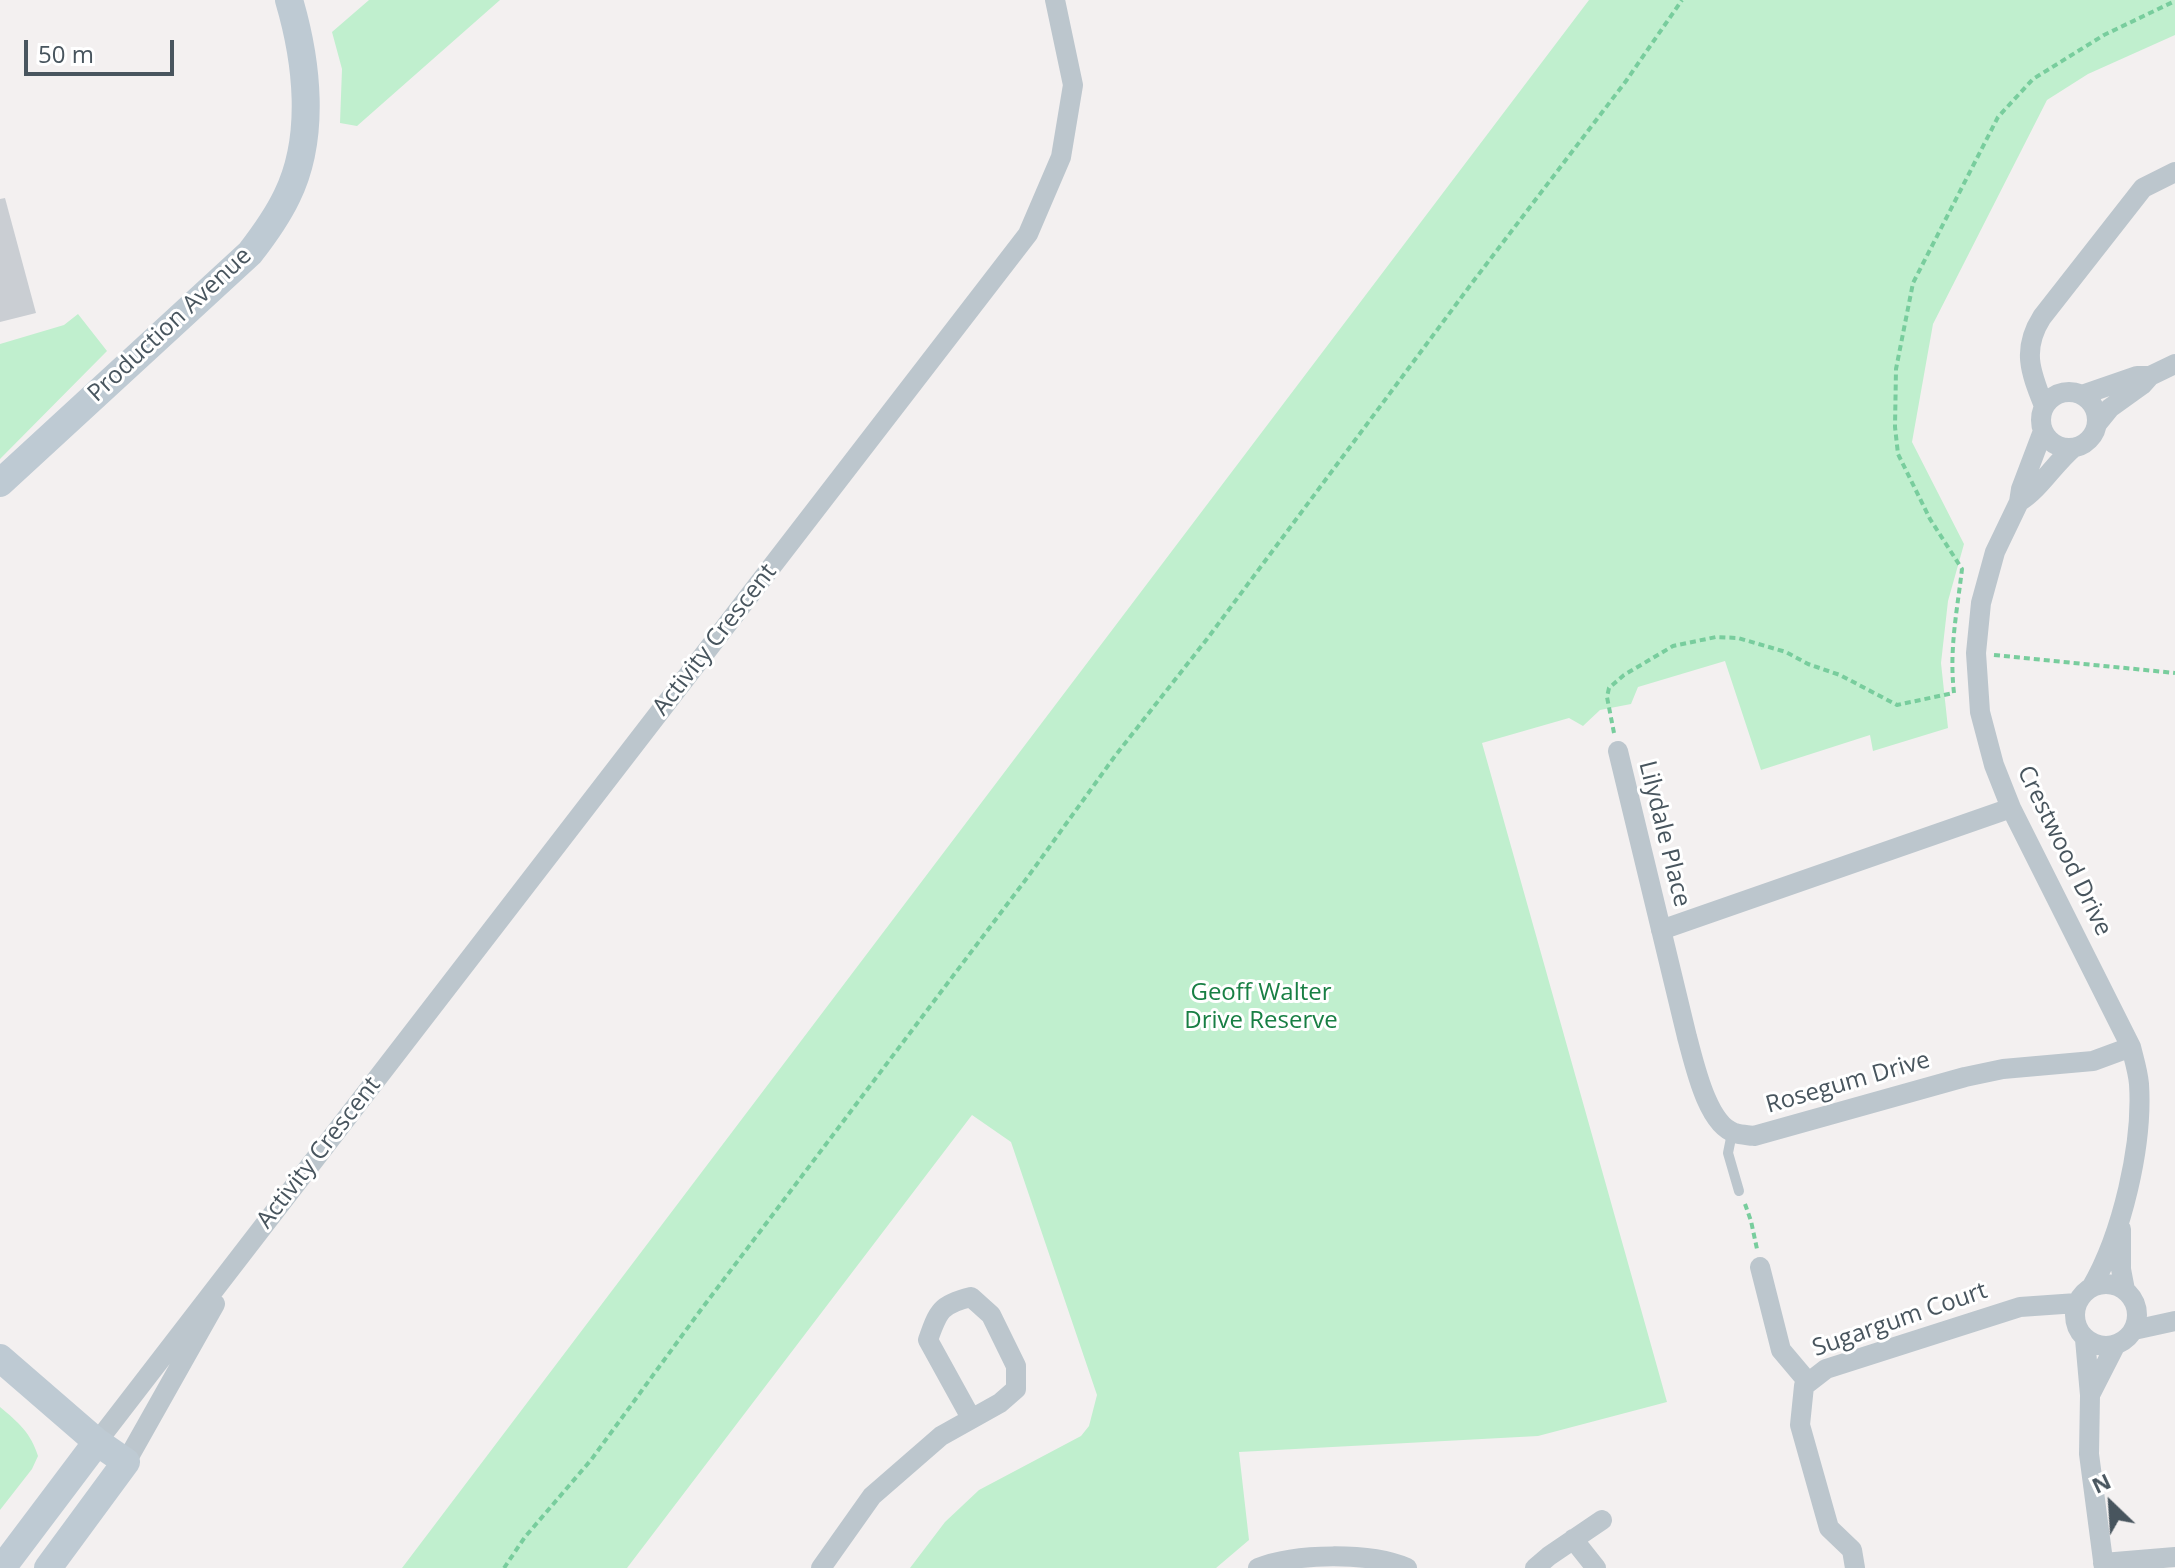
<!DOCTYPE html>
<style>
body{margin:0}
#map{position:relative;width:2175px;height:1568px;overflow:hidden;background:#f3f0f0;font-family:"Open Sans",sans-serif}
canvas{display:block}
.north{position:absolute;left:2071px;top:1464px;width:80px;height:80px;-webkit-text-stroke:6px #fff;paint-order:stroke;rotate:335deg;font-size:22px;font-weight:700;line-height:32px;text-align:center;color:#48555e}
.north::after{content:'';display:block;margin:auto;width:28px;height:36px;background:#48555e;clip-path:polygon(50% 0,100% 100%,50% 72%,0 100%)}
.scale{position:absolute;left:24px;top:40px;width:150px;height:36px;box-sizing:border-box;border:4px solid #48555e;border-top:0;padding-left:10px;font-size:24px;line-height:28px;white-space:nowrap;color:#48555e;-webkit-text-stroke:6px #fff;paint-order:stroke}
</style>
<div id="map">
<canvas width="2175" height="1568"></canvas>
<div class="north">N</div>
<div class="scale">50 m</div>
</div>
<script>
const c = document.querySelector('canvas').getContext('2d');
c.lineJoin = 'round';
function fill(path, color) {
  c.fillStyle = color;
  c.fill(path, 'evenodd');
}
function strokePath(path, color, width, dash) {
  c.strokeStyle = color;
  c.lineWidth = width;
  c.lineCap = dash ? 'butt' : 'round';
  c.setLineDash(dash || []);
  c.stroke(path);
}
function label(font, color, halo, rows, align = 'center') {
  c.font = font + ' "Open Sans",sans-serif';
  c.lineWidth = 6;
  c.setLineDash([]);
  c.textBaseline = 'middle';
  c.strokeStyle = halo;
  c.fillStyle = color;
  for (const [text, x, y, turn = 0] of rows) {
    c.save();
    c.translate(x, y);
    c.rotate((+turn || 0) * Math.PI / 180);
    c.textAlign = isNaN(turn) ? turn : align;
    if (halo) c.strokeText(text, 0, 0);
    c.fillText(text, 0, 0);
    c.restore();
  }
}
fill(new Path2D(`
 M 369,0 L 500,0 L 357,126 L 340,123 L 342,69 L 332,32 Z
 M 1589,0 L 2175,0 L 2175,35 L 2088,74 L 2047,100 L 1933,324 L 1912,442 L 1964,544 L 1948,601 L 1941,663 L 1948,728 L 1873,751 L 1870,735 L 1761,770 L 1725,661 L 1638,687 L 1631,704 L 1600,710 L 1583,726 L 1569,718 L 1482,743 L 1667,1402 L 1538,1436 L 1239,1452 L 1249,1540 L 1216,1568 L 910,1568 L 945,1522 L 979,1490 L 1081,1436 L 1089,1426 L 1097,1395 L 1011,1142 L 972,1115 L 627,1568 L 402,1568 Z
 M 78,314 L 107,351 L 0,459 L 0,344 L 64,325 Z
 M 0,1407 C 18,1422 31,1433 38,1456 L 32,1469 L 0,1510 Z`), '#c0efce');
fill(new Path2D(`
 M 5,198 L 36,313 L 0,322 L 0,199 Z`), '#caced3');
strokePath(new Path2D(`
 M 1994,655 L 2175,673
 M 1954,693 C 1949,649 1957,612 1962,569 L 1930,519 L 1898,454 L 1895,427 L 1896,369 L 1913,283 L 1998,117 L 2033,79 L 2104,35 L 2175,1
 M 1614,733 L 1607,697 L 1609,688 L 1624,675 L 1673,646 L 1716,637 L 1738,638 L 1786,652 L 1808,664 L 1840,675 L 1897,705 L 1953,693
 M 1745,1204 L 1751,1221 L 1757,1249
 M 504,1568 L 525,1537 L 591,1460 L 700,1311 L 1027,878 L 1115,756 L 1207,639 L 1472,283 L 1626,81 L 1682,0`), '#78cd9d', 4, [6, 4]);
strokePath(new Path2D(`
 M 1732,1133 L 1728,1153 L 1739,1191`), '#bcc6cd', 10);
strokePath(new Path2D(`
 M2041 420a28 28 0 1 1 56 0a28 28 0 1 1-56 0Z
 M 2082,395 L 2137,376 L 2150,376 L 2175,364
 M 2044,406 C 2031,373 2021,350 2042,317 L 2143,188 L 2175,172
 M 2097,424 L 2110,408 L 2142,385 L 2150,376
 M 2043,431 L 2021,489 L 2019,502 L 1995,552 L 1981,603 L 1976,653 L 1980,712 L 1994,765 L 2011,808 L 2131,1047 C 2134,1059 2138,1072 2139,1084 C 2143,1145 2122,1235 2091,1288
 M 2019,502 C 2040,489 2054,464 2073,448
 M 1618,751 L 1687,1037 C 1694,1062 1707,1125 1735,1133 C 1741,1135 1748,1135 1754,1136 L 1965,1077 L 2003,1069 L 2093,1061 L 2131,1047
 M 1661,930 L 2011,808
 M 2121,1229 L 2121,1269 L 2125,1290
 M 1760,1267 L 1781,1350 L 1808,1382
 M2075 1315a31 31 0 1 1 62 0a31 31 0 1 1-62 0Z
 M 2134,1330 L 2175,1321
 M 2085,1339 L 2090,1395 L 2089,1454 L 2104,1568
 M 2090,1395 L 2115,1346
 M 97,1442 L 1028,234 L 1061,157 L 1073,85 L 1055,0
 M 126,1462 L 215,1304
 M 1573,1539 L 1596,1568
 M 2103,1563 L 2175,1557
 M 821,1568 L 872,1496 L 941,1436 L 1000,1403 L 1016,1389 L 1016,1366 L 991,1315 L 971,1297 C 941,1304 938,1311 928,1340 L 971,1418
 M 1258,1568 C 1295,1553 1370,1552 1407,1568
 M 1535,1568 L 1549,1556 L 1602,1520
 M 1855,1568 L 1852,1550 L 1829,1528 L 1800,1425 L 1804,1386 L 1826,1369 L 2020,1307 L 2077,1303`), '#bcc6cd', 20);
strokePath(new Path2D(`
 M 0,483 L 250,253 C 264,235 277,217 287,196 C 316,137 307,61 289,0
 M 0,1358 L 97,1442 L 126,1462 L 48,1568
 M 2,1568 L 97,1442`), '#becad3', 28);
label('24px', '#48555e', '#fff', [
 ["Production Avenue",170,325,-43],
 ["Activity Crescent",715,640,-52],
 ["Lilydale Place",1664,834,76],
 ["Crestwood Drive",2064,851,64],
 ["Rosegum Drive",1848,1083,-16],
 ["Activity Crescent",319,1153,-52],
 ["Sugargum Court",1900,1320,-19]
]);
label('24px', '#187f44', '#fff', [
 ["Geoff Walter",1261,993],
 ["Drive Reserve",1261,1021]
]);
</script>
